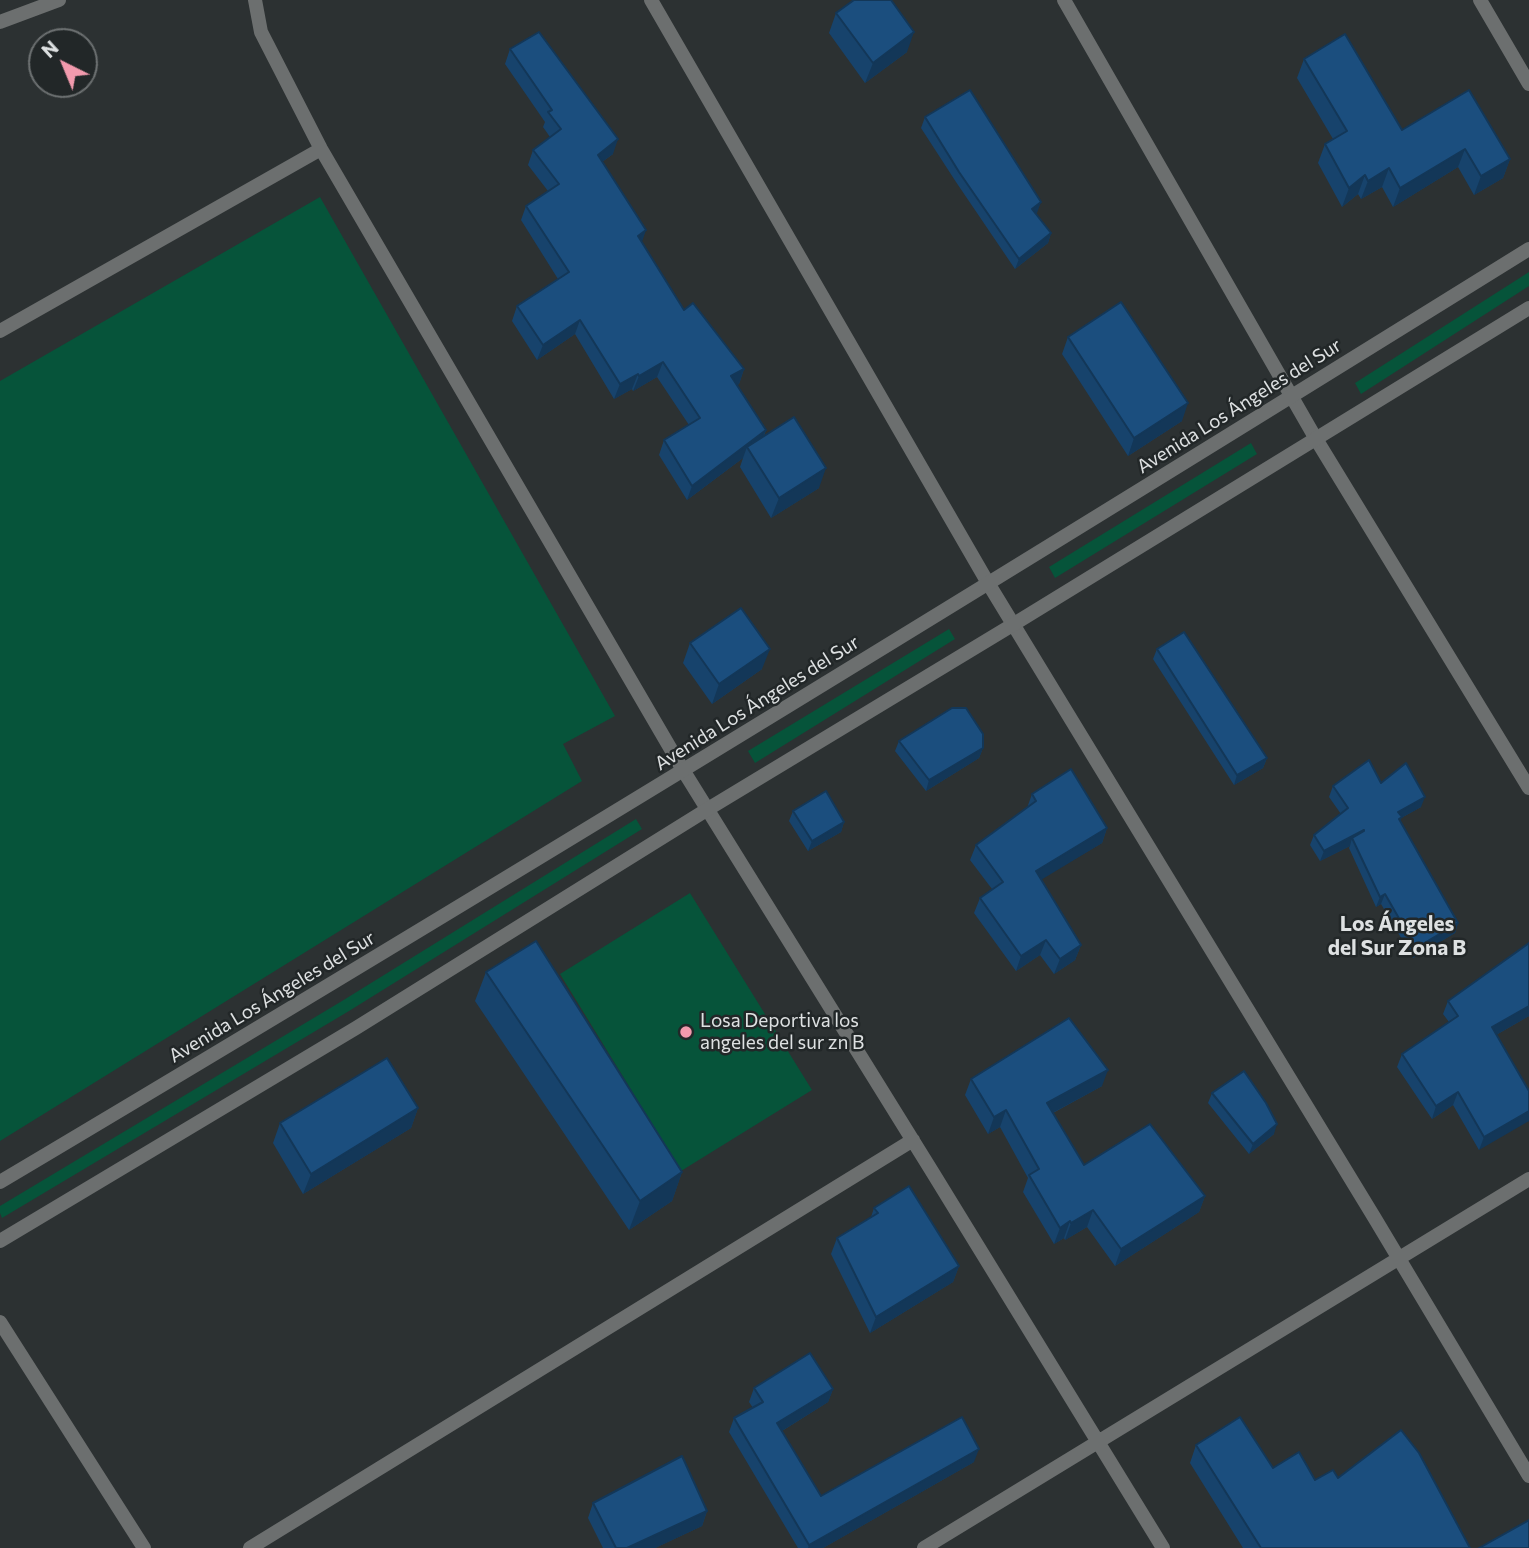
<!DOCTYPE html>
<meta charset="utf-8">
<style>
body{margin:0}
#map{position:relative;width:1529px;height:1548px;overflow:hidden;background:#2c3132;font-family:Commissioner,sans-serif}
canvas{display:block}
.north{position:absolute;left:28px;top:28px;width:70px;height:70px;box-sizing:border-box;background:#222728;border:2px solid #6d7172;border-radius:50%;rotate:317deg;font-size:19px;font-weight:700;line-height:28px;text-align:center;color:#dee1e2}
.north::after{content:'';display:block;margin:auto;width:24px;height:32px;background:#f29aad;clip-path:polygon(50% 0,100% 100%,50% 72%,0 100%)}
</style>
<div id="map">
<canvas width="1529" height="1548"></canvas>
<div class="north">N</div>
</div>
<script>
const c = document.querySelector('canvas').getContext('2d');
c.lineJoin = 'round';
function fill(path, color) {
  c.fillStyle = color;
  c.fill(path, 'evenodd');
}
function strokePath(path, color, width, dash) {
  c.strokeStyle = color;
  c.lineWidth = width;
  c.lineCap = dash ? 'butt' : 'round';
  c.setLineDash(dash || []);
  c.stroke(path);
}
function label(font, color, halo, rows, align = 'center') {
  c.font = font + ' Commissioner,sans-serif';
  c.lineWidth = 5;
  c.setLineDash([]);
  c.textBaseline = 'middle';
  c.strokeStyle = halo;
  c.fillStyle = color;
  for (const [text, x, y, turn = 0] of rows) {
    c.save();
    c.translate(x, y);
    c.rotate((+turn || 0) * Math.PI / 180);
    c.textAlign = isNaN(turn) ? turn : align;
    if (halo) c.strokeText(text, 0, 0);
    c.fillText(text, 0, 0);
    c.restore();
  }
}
fill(new Path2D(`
 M 320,197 L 615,716 L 563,744 L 582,781 L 0,1141 L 0,381 Z
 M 1529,272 L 1529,286 L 1361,394 L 1355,383 Z
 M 1251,443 L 1257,454 L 1055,578 L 1049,567 Z
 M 949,629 L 955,639 L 755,763 L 748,751 Z
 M 636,819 L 642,829 L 349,1011 L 2,1218 L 0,1213 L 0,1206 L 342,1001 Z
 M 690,893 L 812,1090 L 681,1171 L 560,974 Z`), '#06543a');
strokePath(new Path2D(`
 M 255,0 L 261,32 L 321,149 L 683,770 L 933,1173 L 1163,1548
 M 651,0 L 988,583 L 1374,1217 L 1529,1476
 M 1064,0 L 1316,439 L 1529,788
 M 1480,0 L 1529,84
 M 0,22 L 59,0
 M 0,331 L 321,149
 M 0,1322 L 144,1548
 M 250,1548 L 913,1140
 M 924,1548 L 1529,1179`), '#6c6f6f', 14);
strokePath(new Path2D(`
 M 0,1182 C 513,877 1022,564 1529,249
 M 0,1241 L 356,1028 L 708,809 L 1014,624 L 1529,308`), '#6c6f6f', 14);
fill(new Path2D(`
 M 836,13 L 907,52 L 865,83 L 829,33 Z
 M 510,49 L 613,154 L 602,162 L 642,242 L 684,310 L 744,369 L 739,384 L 737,385 L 766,430 L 764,436 L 819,488 L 771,518 L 740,467 L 743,458 L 687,500 L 659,455 L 664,440 L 689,425 L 657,377 L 633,391 L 632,389 L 614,399 L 575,334 L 537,360 L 512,321 L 517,306 L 558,279 L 521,220 L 526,206 L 548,191 L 528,165 L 533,150 L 550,137 L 543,127 L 545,122 L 505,64 Z
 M 1304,59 L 1402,130 L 1510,159 L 1503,178 L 1474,195 L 1458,167 L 1393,207 L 1382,187 L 1361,199 L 1358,194 L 1342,207 L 1318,163 L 1325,144 L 1333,139 L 1297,78 Z
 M 925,117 L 1037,213 L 1036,213 L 1051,233 L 1048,243 L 1015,269 L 956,182 L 921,128 Z
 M 1068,337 L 1182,421 L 1128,456 L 1062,354 Z
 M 690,643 L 762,669 L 712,704 L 683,663 Z
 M 1157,649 L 1267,758 L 1263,768 L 1234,785 L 1153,659 Z
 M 899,741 L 983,748 L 979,758 L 926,791 L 895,751 Z
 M 1381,783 L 1421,807 L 1401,818 L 1400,821 L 1458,923 L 1455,933 L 1413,958 L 1381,904 L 1376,907 L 1349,848 L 1350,846 L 1320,861 L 1310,845 L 1314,835 L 1341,814 L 1329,797 L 1333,786 Z
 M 1032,794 L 1107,828 L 1102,843 L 1041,879 L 1081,945 L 1075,960 L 1054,974 L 1040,955 L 1016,971 L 974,913 L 980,898 L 992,889 L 970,860 L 976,845 L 1027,808 Z
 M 793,811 L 844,822 L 841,832 L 808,851 L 789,821 Z
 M 1529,943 L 1529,1016 L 1496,1035 L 1529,1091 L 1479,1150 L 1453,1105 L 1432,1119 L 1397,1067 L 1402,1054 L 1449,1022 L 1443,1014 L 1448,1001 Z
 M 486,972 L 682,1172 L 672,1201 L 629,1230 L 475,1001 Z
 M 971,1079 L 1102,1086 L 1053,1113 L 1084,1165 L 1205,1196 L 1199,1212 L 1115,1266 L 1087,1227 L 1065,1240 L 1064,1238 L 1054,1244 L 1023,1192 L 1028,1178 L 1000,1127 L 988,1134 L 965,1095 Z
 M 1212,1093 L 1274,1134 L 1249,1154 L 1208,1103 Z
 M 418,1108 L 411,1128 L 303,1194 L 273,1143 L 280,1123 Z
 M 874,1208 L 959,1266 L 953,1282 L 870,1333 L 831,1254 L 837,1238 L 871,1217 Z
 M 754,1388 L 833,1389 L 828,1402 L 782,1431 L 821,1496 L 974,1462 L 823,1548 L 798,1548 L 729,1432 L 734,1418 L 753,1408 L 749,1402 Z
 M 1196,1445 L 1315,1480 L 1338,1478 L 1470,1548 L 1243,1548 L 1190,1463 Z
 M 593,1503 L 707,1511 L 702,1526 L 655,1548 L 603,1548 L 588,1518 Z`), '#17436c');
fill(new Path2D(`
 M 914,32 L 907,52 L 865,83 L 873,63 Z
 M 618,139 L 613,154 L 592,169 L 598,155 Z
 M 1465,149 L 1458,167 L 1393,207 L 1400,188 Z
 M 1510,159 L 1503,178 L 1474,195 L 1481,176 Z
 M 1389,168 L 1382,187 L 1361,199 L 1368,181 Z
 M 1365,175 L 1358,194 L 1342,207 L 1349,188 Z
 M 1041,202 L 1037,213 L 1029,219 L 1032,209 Z
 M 646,230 L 641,245 L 638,236 Z
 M 1051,233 L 1048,243 L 1015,269 L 1019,259 Z
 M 580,320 L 575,334 L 537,360 L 543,345 Z
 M 663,362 L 657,377 L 633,391 L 639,376 Z
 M 744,369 L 739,384 L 725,391 L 731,376 Z
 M 638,374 L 632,389 L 614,399 L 620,384 Z
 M 1188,403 L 1182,421 L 1128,456 L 1134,438 Z
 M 766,430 L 760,445 L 747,447 L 743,458 L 687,500 L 692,486 Z
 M 826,468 L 819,488 L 771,518 L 779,498 Z
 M 770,649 L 762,669 L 712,704 L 719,684 Z
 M 983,748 L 979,758 L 926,791 L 929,780 Z
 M 1267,758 L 1263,768 L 1234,785 L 1237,775 Z
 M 1425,797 L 1421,807 L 1401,818 L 1398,827 L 1398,812 Z
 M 844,822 L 841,832 L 808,851 L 812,841 Z
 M 1107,828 L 1102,843 L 1031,886 L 1036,871 Z
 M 1364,830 L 1360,840 L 1352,838 L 1350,846 L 1320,861 L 1324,851 Z
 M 1385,894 L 1381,904 L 1376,907 L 1380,897 Z
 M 1458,923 L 1455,933 L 1413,958 L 1416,948 Z
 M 1046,940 L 1040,955 L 1016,971 L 1021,956 Z
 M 1081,945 L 1075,960 L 1054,974 L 1060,959 Z
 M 1529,1006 L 1529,1016 L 1487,1040 L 1492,1027 Z
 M 1108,1070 L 1102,1086 L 1041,1119 L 1047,1103 Z
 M 1458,1092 L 1453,1105 L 1432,1119 L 1436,1106 Z
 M 418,1108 L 411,1128 L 303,1194 L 311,1174 Z
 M 1006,1110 L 1000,1127 L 988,1134 L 994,1117 Z
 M 1529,1111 L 1529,1121 L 1479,1150 L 1484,1137 Z
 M 1277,1124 L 1274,1134 L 1249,1154 L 1253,1144 Z
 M 682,1172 L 672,1201 L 629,1230 L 640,1201 Z
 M 1205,1196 L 1199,1212 L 1115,1266 L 1121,1249 Z
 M 1093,1210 L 1087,1227 L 1065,1240 L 1071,1223 Z
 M 1070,1221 L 1064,1238 L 1054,1244 L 1060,1228 Z
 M 959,1266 L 953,1282 L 870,1333 L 876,1317 Z
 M 833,1389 L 828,1402 L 772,1437 L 777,1423 Z
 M 979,1449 L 974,1462 L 823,1548 L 808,1548 L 809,1545 Z
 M 707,1511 L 702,1526 L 655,1548 L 627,1548 Z`), '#133758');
const building = new Path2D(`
 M 854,0 L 891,0 L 914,32 L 873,63 L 836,13 Z
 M 539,32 L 618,139 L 598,155 L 646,230 L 638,236 L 684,310 L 693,303 L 744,369 L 731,376 L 766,430 L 692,486 L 664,440 L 700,418 L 663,362 L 639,376 L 638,374 L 620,384 L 580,320 L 543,345 L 517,306 L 569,272 L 526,206 L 559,184 L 533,150 L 561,129 L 548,112 L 552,110 L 510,49 Z
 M 1345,34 L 1402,130 L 1469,90 L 1510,159 L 1481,176 L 1465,149 L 1400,188 L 1389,168 L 1368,181 L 1365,175 L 1349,188 L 1325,144 L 1347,131 L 1304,59 Z
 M 970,90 L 1041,202 L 1032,209 L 1051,233 L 1019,259 L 959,172 L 925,117 Z
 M 1121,302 L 1188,403 L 1134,438 L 1068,337 Z
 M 794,417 L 826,468 L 779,498 L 747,447 Z
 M 741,608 L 770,649 L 719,684 L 690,643 Z
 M 1184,632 L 1267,758 L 1237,775 L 1157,649 Z
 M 952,708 L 966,708 L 983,734 L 983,748 L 929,780 L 899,741 Z
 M 1369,760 L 1381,783 L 1406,763 L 1425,797 L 1398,812 L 1402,817 L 1399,819 L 1458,923 L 1416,948 L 1385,894 L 1380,897 L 1352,838 L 1364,831 L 1364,830 L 1324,851 L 1314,835 L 1348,808 L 1333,786 Z
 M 1071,769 L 1107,828 L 1036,871 L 1081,945 L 1060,959 L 1046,940 L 1021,956 L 980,898 L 1003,882 L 976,845 L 1036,801 L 1032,794 Z
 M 826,791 L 844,822 L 812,841 L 793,811 Z
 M 536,941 L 682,1172 L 640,1201 L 486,972 Z
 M 1529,943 L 1529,1006 L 1492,1027 L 1529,1091 L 1529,1111 L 1484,1137 L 1458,1092 L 1436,1106 L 1402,1054 L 1458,1016 L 1448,1001 Z
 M 1069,1018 L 1108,1070 L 1047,1103 L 1084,1165 L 1150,1124 L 1205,1196 L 1121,1249 L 1093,1210 L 1071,1223 L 1070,1221 L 1060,1228 L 1029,1175 L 1039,1169 L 1006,1110 L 994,1117 L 971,1079 Z
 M 387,1058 L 418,1108 L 311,1174 L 280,1123 Z
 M 1244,1071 L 1266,1103 L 1277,1124 L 1253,1144 L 1212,1093 Z
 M 909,1186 L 959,1266 L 876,1317 L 837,1238 L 878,1213 L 874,1208 Z
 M 810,1353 L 833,1389 L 777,1423 L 821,1496 L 962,1417 L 979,1449 L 809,1545 L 734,1418 L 763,1402 L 754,1388 Z
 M 1240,1417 L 1273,1468 L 1299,1452 L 1315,1480 L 1333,1470 L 1338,1478 L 1401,1430 L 1419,1453 L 1470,1548 L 1261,1548 L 1196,1445 Z
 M 682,1456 L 707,1511 L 627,1548 L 616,1548 L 593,1503 Z
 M 1529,1520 L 1529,1548 L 1479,1548 Z`);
fill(building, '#1b4e7e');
strokePath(building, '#133758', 2);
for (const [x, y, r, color] of [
 [686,1032,7,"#f29aad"]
]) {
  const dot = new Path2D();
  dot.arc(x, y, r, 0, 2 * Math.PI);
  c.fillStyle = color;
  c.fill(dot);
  strokePath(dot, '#222728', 2.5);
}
label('19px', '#dee1e2', '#222728', [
 ["Avenida Los Ángeles del Sur",1239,406,-32],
 ["Avenida Los Ángeles del Sur",757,703,-32],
 ["Avenida Los Ángeles del Sur",272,997,-31]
]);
label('19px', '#dee1e2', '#222728', [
 ["Losa Deportiva los",700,1021],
 ["angeles del sur zn B",700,1043]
], 'left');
label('bold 21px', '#dee1e2', '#222728', [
 ["Los Ángeles",1397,924],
 ["del Sur Zona B",1397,948]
]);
</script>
